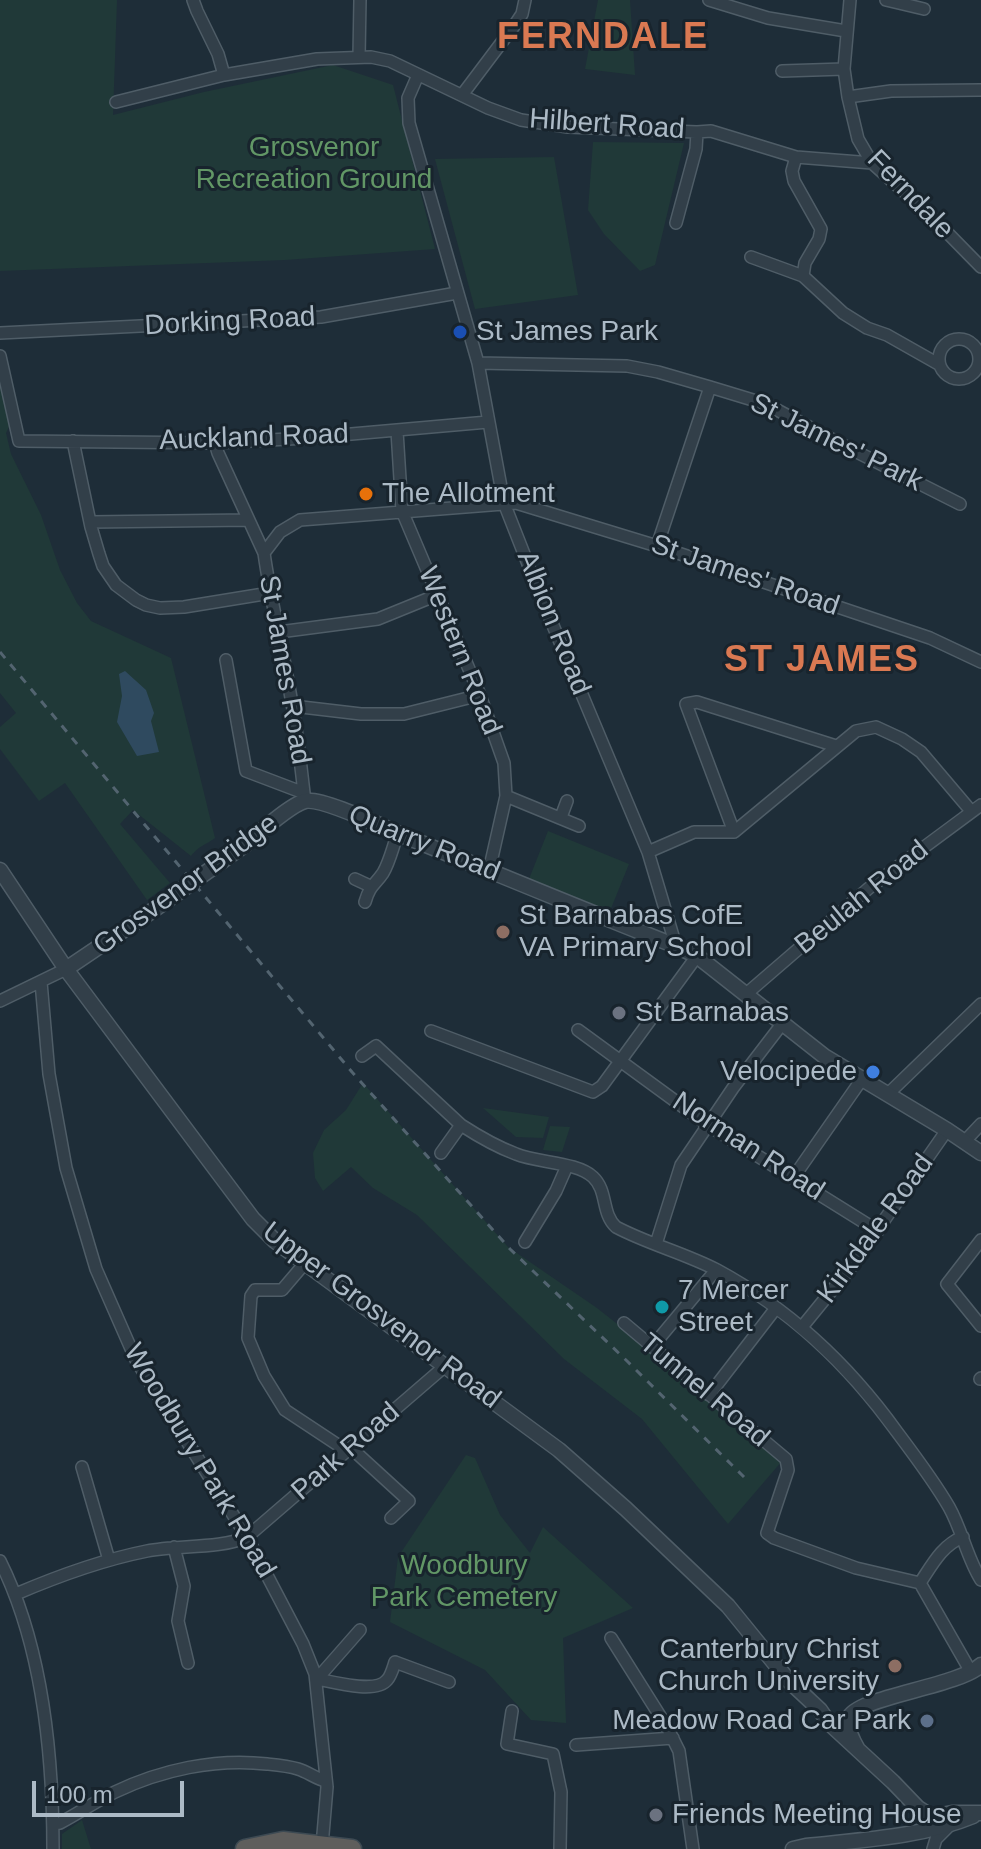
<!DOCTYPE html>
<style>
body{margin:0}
#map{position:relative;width:981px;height:1849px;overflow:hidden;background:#1e2d38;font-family:Arial,sans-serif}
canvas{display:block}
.scale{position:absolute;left:32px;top:1781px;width:152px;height:36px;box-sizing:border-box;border:4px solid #acbac6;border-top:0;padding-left:10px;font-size:24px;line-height:28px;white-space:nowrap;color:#acbac6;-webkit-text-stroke:6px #18242d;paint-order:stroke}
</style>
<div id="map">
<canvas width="981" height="1849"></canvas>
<div class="scale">100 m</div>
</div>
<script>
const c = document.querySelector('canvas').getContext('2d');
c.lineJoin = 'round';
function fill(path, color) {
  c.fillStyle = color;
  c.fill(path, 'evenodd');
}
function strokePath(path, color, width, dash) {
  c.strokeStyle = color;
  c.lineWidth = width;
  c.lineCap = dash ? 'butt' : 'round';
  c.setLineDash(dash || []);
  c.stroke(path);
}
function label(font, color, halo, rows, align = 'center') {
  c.font = font + ' Arial,sans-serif';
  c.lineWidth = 6;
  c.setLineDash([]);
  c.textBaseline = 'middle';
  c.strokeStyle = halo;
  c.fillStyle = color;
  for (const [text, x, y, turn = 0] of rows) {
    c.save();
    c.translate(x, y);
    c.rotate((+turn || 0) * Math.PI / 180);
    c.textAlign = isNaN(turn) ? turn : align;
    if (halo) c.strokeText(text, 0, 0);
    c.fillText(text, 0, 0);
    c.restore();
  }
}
fill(new Path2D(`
 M 0,0 L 117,0 L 113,115 L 204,92 L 333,65 L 393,85 L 435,249 L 285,260 L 0,271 Z
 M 598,0 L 630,0 L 635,75 L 585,69 Z
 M 593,142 L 684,143 L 655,265 L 640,271 L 604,234 L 588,210 Z
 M 554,157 L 578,295 L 475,309 L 435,159 Z
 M 0,377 L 11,423 L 6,433 L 11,454 L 41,515 L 60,570 L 77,603 L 91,621 L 171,658 L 215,838 C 204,846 200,845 191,856 L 133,810 L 120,824 L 170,883 L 147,900 L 65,783 L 39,801 L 0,749 L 0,727 L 16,713 L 0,693 Z
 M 548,831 L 629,864 L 610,911 L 529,879 Z
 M 363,1083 L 508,1247 L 597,1308 L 649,1349 L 782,1461 L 728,1524 L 642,1419 L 564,1359 L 417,1215 L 373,1188 L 351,1167 L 323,1191 L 315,1178 L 313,1153 L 324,1130 L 346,1110 Z
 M 483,1108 L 549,1117 L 543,1138 L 516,1137 Z
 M 550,1126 L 570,1127 L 562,1152 L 543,1150 Z
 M 466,1455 L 475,1458 L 500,1515 L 530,1553 L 543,1527 L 633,1608 L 563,1638 L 566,1723 L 531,1720 L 485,1670 L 390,1622 L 398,1557 Z
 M 82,1820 L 91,1849 L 62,1849 L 62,1834 Z`), '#203938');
fill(new Path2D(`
 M 125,671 L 146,690 L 154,713 L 151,721 L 159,752 L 137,756 L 117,722 L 122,696 L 119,674 Z`), '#2f4a5f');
const minor = new Path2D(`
 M 193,0 L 197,11 L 218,54 L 224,75
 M 709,0 L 768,18 L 846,31
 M 850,0 L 844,69 L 848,97 L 858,139 L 872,163 L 931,216 L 981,267
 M 886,0 L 924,9
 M 359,57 L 360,0
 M 782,71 L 844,69
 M 418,75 L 408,98 L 409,123 L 478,363 L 504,503 L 539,592 L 648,852 L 676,946
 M 462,95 L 514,26 L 522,14 L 525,0
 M 848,97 L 891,91 L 980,90
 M 116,102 L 224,75 L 317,59 L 371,57 L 390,61 L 488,108 L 521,120 L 568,127 L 697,132 L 711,131 L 796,157 L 872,163
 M 796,157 L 792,171 L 794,181 L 821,229 L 819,239 L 805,263 L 803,276 L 843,313 L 867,328 L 887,335 L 940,365
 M 676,223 L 696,149 L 697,132
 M 751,257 L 803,276
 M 0,333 L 321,317 L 457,293
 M939 359a20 20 0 1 1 40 0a20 20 0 1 1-40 0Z
 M 0,356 L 19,441 L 215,443 L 306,438 L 488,422
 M 478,363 L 627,366 L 658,372 L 710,387 L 766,404 L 835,441 L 960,504
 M 397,431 L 402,511 L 480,695 L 504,763 L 506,796 L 489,871
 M 73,441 L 91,527 L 99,554 L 103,566 L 116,585 L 136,600 L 146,605 L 160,608 L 184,607 L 270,593
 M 215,443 L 218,453 L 264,553
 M 91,522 L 248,520
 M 657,546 L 710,387
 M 279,632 L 378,619 L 437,595
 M 226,660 L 246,771 L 304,793
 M 293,706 L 361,714 L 404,714 L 480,695
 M 506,796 L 579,826
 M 305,801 C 301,769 298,736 292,704 C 284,653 271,603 264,553 L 280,532 L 300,520 L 516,503 L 657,546 L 930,638 L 981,662
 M 561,817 L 567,801
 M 734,832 L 686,704 L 697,702 L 836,746
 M 648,852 L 694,832 L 734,832 L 856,731 L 876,727 L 902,739 L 921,752 L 971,811
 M 355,879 L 370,886
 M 365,902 C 370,885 374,886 383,873 C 390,861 393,846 398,833
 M 41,982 L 49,1074 L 66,1168 L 96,1269 L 136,1360 L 247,1537 L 303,1644 L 315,1674 L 327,1787 L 322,1846
 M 745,995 L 869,888 L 981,805
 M 0,1001 L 66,969
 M 578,1030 L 708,1125 L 878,1231
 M 431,1031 L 593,1092 L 602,1086 L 697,956
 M 362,1056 L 376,1046 L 461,1125
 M 888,1094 L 981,1004
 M 965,1141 L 981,1124
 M 441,1153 L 461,1125 C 478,1136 497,1147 516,1154 C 538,1163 577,1162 593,1177 C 608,1191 601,1213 616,1227 C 648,1244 684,1253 717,1270 C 791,1310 848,1364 897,1432 C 915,1456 934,1481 949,1507 C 962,1530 967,1558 981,1580
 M 793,1178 L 862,1079
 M 981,1240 L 947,1284 L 981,1326
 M 525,1242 L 556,1191 L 567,1166
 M 656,1244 L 681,1165 L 733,1088 L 782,1024
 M 305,1263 L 282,1290 L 255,1290 L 251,1296 L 248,1338 L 264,1376 L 285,1410 L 347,1451
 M 624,1323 L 786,1459 L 788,1470 L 767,1533 L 774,1538 L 856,1568 L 920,1583
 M 802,1327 L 855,1262 L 947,1130
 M 652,1347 L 716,1270
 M 980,1379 L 981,1378
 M 709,1395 L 776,1308
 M 351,1448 L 409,1501 L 391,1518
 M 82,1467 L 109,1560
 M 174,1547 L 184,1586 L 178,1621 L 188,1663
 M 0,1561 C 42,1645 53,1756 53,1849
 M 920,1583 L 971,1672
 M 920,1583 C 932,1565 942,1545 963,1537
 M 16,1594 C 58,1576 102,1560 147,1551 C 178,1545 220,1549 247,1537 L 444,1367
 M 611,1638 L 667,1727 L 679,1751 L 693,1849
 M 317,1679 C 333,1682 376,1694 387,1680 C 391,1676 393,1668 395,1662 L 449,1682
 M 317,1679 L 360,1630
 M 512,1711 L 507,1744 L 553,1754 L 561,1792 L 560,1849
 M 576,1745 L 673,1738
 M 53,1824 L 60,1823 C 79,1813 96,1801 115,1792 C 161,1770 215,1758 267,1764 C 277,1765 288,1766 298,1769 C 308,1772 316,1779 326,1781
 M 933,1849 L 936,1839 L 949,1826`);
const tertiary = new Path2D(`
 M 246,844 C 259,833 290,805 305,801 C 323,797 389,830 409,838 C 498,874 586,911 676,946 L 697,956 L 824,1056 L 947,1130 L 981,1153
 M 0,870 L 66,969 L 202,1151 L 253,1219 L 275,1241 L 559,1450 L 626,1509 L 728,1606 L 789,1681 L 820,1710 L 829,1723 L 893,1782 L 918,1808 L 932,1817 L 952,1813 L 981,1813
 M 66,969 L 152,911
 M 857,1748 C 852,1739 846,1728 849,1718 C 856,1697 958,1687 981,1665
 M 793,1849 L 806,1846 C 860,1840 923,1837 973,1816`);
const trunk = new Path2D(`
 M 245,1849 L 283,1841 L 352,1849`);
strokePath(minor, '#4f5d67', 14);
strokePath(tertiary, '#4f5d67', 17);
strokePath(trunk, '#3d4a53', 21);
strokePath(minor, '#323f49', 11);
strokePath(tertiary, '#323f49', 14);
strokePath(trunk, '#5f5e5c', 18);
strokePath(new Path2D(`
 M 0,652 L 352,1072 L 510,1249 L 627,1361 L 745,1478`), '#536470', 3, [8, 8]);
const tertiaryBridge = new Path2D(`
 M 152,911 L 246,844`);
strokePath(tertiaryBridge, '#4f5d67', 17, []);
strokePath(tertiaryBridge, '#323f49', 14);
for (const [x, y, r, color] of [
 [460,332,8,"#1a4fb4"],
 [366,494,8,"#e8710a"],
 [503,932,8,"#8d6e63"],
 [619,1013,8,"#6b7280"],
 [873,1072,8,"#3f7fe0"],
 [662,1307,8,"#0f9aa8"],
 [895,1666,8,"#8d6e63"],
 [927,1721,8,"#5c6f8a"],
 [656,1815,8,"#6b7280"]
]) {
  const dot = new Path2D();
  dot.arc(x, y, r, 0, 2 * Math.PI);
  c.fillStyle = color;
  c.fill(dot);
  strokePath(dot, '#18242d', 3);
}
label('28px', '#acbac6', '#18242d', [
 ["Hilbert Road",607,125,4],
 ["Ferndale",910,195,46],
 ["Dorking Road",230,322,-3],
 ["Auckland Road",254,438,-2],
 ["St James' Park",836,443,26],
 ["St James' Road",745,576,19],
 ["Albion Road",553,623,68],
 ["Western Road",459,651,68],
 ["St James Road",284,670,80],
 ["Quarry Road",424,844,22],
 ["Grosvenor Bridge",186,885,-36],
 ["Beulah Road",862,898,-39],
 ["Norman Road",748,1147,33],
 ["Kirkdale Road",876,1229,-54],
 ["Upper Grosvenor Road",381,1316,37],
 ["Tunnel Road",704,1391,40],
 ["Park Road",346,1452,-41],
 ["Woodbury Park Road",199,1461,59]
]);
label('28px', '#629766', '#18242d', [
 ["Grosvenor",314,148],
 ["Recreation Ground",314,180],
 ["Woodbury",464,1566],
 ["Park Cemetery",464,1598]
]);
label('28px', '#acbac6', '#18242d', [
 ["St James Park",476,332],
 ["The Allotment",382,494],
 ["St Barnabas CofE",519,916],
 ["VA Primary School",519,948],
 ["St Barnabas",635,1013],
 ["Velocipede",857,1072,"right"],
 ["7 Mercer",678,1291],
 ["Street",678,1323],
 ["Canterbury Christ",879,1650,"right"],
 ["Church University",879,1682,"right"],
 ["Meadow Road Car Park",911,1721,"right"],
 ["Friends Meeting House",672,1815]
], 'left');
c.letterSpacing = '2px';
label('bold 36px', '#da7952', '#18242d', [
 ["FERNDALE",603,38],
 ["ST JAMES",822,661]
]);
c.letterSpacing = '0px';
</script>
